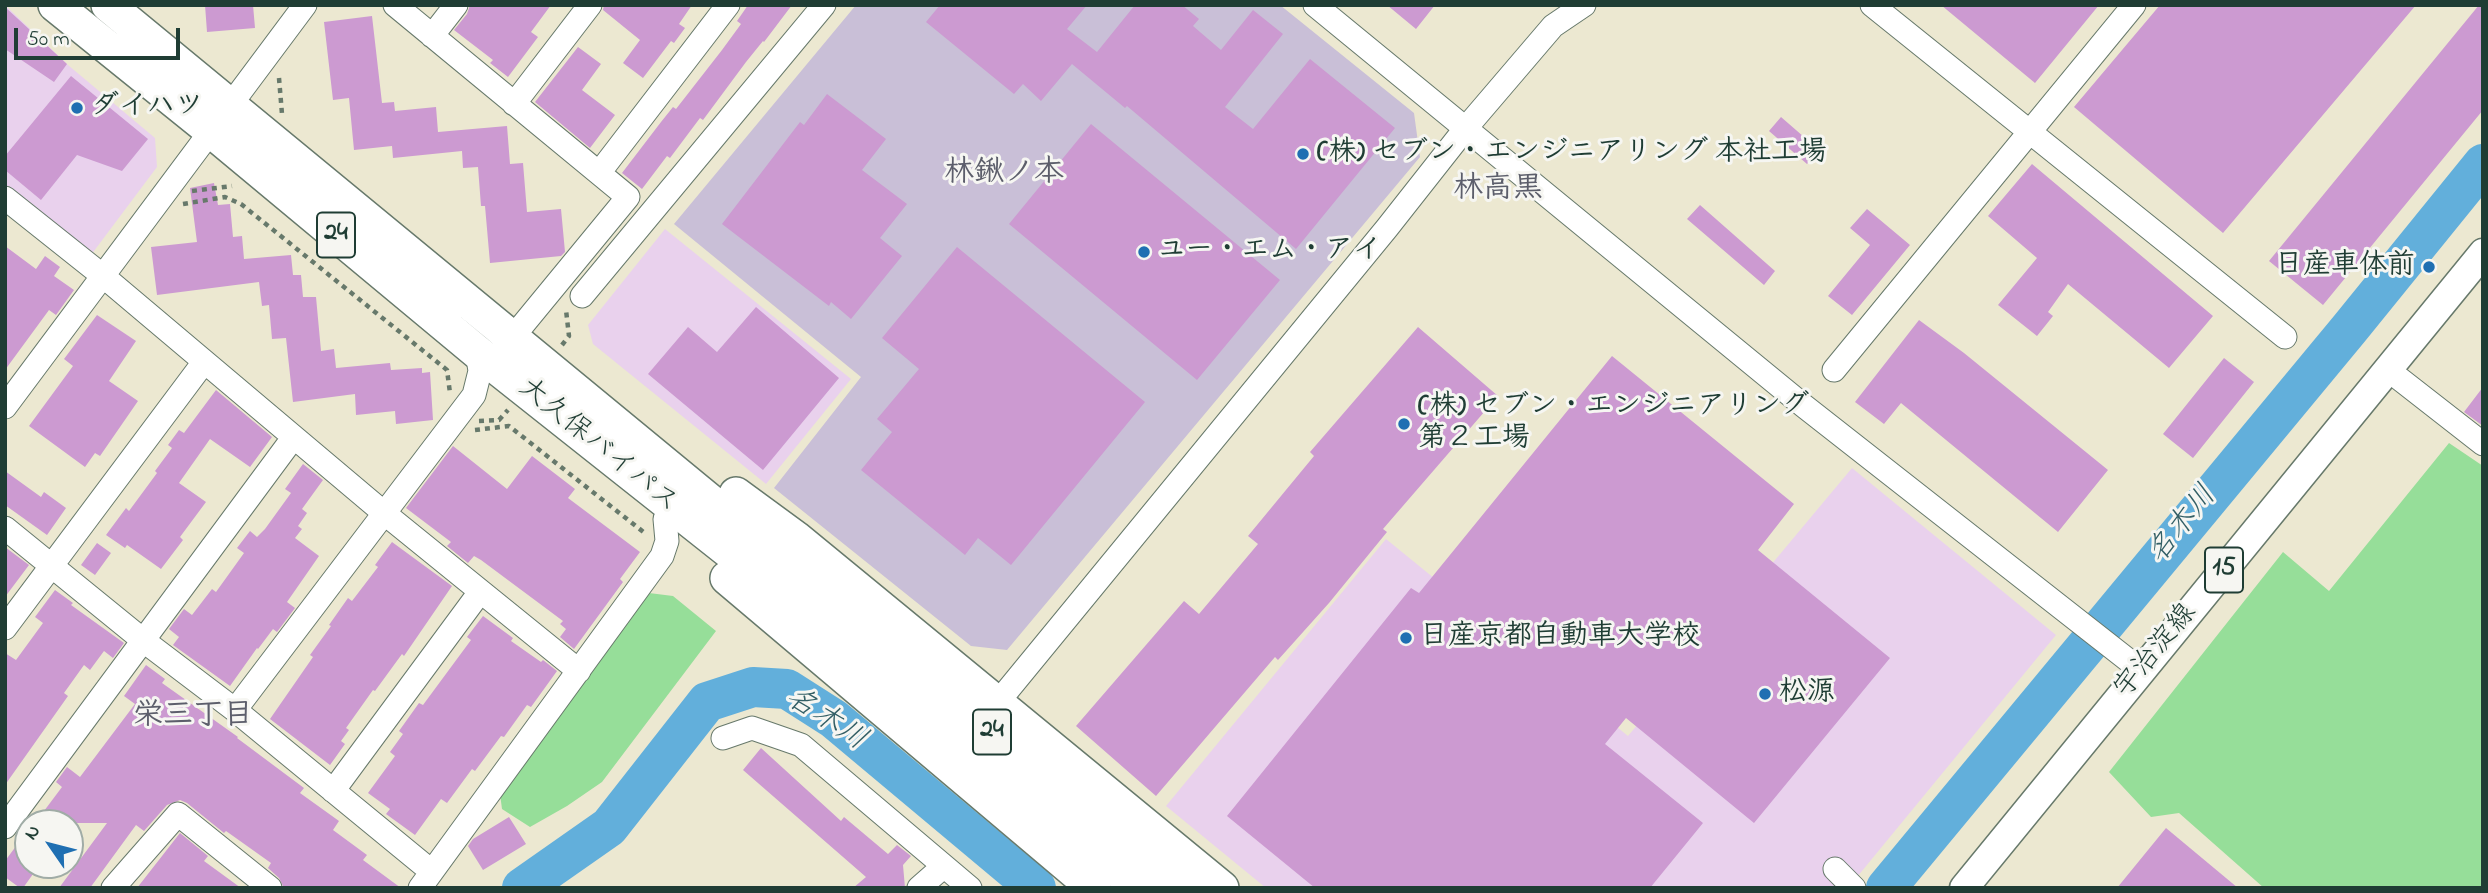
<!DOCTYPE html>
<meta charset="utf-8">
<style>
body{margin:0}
#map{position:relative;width:2488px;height:893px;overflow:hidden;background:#ece8d1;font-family:"Indie Flower",sans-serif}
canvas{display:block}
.frame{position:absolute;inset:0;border:7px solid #1f3d34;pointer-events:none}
.north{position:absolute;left:14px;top:809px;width:70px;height:70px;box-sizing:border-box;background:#f6f6f2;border:2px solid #a0aca6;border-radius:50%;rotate:305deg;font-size:19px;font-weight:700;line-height:28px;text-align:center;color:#1f3d34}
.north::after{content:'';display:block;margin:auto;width:24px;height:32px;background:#1f6fb2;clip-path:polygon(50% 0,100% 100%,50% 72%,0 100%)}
.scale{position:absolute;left:14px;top:28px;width:166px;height:32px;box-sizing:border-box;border:4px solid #1f3d34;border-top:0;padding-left:9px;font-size:21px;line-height:24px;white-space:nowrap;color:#1f3d34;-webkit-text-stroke:5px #f6f6f2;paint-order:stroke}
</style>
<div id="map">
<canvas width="2488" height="893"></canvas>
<div class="frame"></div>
<div class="north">N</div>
<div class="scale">50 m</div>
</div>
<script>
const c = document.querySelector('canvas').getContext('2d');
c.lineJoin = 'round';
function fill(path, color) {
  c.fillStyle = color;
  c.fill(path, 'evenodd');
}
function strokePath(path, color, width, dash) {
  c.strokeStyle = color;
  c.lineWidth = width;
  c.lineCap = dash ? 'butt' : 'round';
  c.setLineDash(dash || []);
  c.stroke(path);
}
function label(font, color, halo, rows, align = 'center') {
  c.font = font + ' "Indie Flower","Klee One",sans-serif';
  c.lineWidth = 6;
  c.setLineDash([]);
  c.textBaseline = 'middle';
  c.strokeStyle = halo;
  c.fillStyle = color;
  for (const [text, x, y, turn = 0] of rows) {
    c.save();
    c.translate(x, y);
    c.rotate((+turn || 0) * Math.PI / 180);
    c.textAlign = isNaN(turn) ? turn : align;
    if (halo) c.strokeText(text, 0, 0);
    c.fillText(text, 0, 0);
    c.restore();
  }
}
fill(new Path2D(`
 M 5,5 L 68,65 L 155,138 L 157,167 L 91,255 L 5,185 Z
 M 665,229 L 851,379 L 766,484 L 593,344 L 588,325 Z
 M 1852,468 L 2056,635 L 1848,888 L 1266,888 L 1166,806 L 1386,539 L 1628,736 Z`), '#e9d1ed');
fill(new Path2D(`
 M 856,5 L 1280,5 L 1414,113 L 1420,157 L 1007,650 L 971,646 L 774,488 L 861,377 L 674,224 Z`), '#c9bfd7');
fill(new Path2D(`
 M 2449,443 L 2483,466 L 2483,888 L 2264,888 L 2179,813 L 2151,817 L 2109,772 L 2283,552 L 2329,591 Z
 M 649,593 L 673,596 L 716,631 L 602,782 L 567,806 L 530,827 L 502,809 L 500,794 Z`), '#96de99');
strokePath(new Path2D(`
 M 522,888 L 609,827 L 707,702 L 753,687 L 787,689 L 834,719 L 1036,888
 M 1886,888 L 2350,328 L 2483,164`), '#62afdb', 40);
fill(new Path2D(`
 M 205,5 L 253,5 L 255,28 L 207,32 Z
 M 470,5 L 551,5 L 531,32 L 538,37 L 508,77 L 490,63 L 493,60 L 454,30 L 467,14 Z
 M 604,5 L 692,5 L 679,24 L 685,28 L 674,43 L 671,41 L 643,78 L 623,63 L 640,40 L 603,10 Z
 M 748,5 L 792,5 L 764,42 L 763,41 L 746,62 L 703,120 L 700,118 L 670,158 L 667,156 L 642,189 L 622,173 L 661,122 L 673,107 L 676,109 L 722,50 L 741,24 L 737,21 Z
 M 940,5 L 1087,5 L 1067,29 L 1097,52 L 1135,5 L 1182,5 L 1199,19 L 1193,26 L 1221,50 L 1253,10 L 1283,34 L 1225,107 L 1253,129 L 1310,59 L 1395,128 L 1296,249 L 1127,106 L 1125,108 L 1072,64 L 1041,101 L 1023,84 L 1014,94 L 926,22 Z
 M 1387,5 L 1435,5 L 1416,29 Z
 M 1941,5 L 2099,5 L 2035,83 Z
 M 2160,5 L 2416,5 L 2223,233 L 2074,107 Z
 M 2479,5 L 2483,5 L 2483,110 L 2323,305 L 2269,261 Z
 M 5,7 L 67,64 L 54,82 L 5,49 Z
 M 372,16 L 382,103 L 394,102 L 395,111 L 436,107 L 438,132 L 507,126 L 510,164 L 523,163 L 527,212 L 561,209 L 565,252 L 561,256 L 490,263 L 485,206 L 481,206 L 478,167 L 463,168 L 462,151 L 393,158 L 392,146 L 354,150 L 349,98 L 333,100 L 324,22 Z
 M 578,47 L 601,64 L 582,90 L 615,115 L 590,148 L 535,102 Z
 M 71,76 L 148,139 L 122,171 L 77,155 L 41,200 L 5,170 L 5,156 Z
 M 827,94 L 886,139 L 862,170 L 907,204 L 880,238 L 902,256 L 851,319 L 831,302 L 829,306 L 722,224 L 800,122 L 804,125 Z
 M 1781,117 L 1819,150 L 1807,164 L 1769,131 Z
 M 1091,124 L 1280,280 L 1197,380 L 1009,224 Z
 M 2032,164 L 2213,316 L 2169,368 L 2068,284 L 2048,312 L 2053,316 L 2037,336 L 1998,305 L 2037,258 L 1988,216 Z
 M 214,183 L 218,205 L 230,204 L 233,237 L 242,236 L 244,259 L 291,255 L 293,275 L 301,275 L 303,297 L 316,297 L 321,351 L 334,349 L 336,368 L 390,363 L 391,370 L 422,368 L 422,373 L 430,372 L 433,420 L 396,424 L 395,411 L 356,415 L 355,394 L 293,402 L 286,338 L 272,339 L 269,305 L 262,306 L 259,282 L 157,295 L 151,247 L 197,242 L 190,188 Z
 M 1700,205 L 1775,271 L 1764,285 L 1687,219 Z
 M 1867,209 L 1910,245 L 1852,315 L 1828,296 L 1870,245 L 1850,228 Z
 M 5,246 L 36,269 L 45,256 L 60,267 L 54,276 L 74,290 L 56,315 L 49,310 L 5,370 Z
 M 957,247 L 1145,402 L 1011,565 L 978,538 L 965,555 L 861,470 L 892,432 L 877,419 L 919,369 L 882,338 Z
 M 756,307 L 839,378 L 763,470 L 648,374 L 688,327 L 717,352 Z
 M 97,315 L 136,341 L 109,381 L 138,401 L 100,456 L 95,453 L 85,467 L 29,426 L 73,366 L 64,359 Z
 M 1919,320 L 1964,353 L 2108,470 L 2058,532 L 1901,403 L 1884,424 L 1855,402 Z
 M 1418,327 L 1498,396 L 1383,529 L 1387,532 L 1329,603 L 1278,660 L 1275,657 L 1156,796 L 1076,726 L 1184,601 L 1199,614 L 1258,544 L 1248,536 L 1314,456 L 1310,452 Z
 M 1612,356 L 1794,504 L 1758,550 L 1890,658 L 1754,823 L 1626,718 L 1605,744 L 1703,823 L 1650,888 L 1315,888 L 1227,816 L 1411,588 L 1419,593 Z
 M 2224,358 L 2254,382 L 2193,458 L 2163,434 Z
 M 2483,387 L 2483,426 L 2464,412 Z
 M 216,390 L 272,437 L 250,467 L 210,439 L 179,483 L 206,502 L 180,537 L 183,540 L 161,569 L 127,545 L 125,548 L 106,535 L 126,508 L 129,511 L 157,473 L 155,471 L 172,448 L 168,445 L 179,430 L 184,433 Z
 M 453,446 L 507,489 L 532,456 L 575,489 L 568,498 L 640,552 L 620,579 L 623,582 L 574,649 L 560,637 L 566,629 L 560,624 L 563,621 L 481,560 L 474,556 L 468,563 L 447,546 L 451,542 L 406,508 Z
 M 303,464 L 323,480 L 302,509 L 307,513 L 298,526 L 302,529 L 295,538 L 319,556 L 287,602 L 295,608 L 277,632 L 273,629 L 258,649 L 257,648 L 230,686 L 173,645 L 179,637 L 169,629 L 184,609 L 192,615 L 212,589 L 216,592 L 244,553 L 237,548 L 250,531 L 257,537 L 265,529 L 291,493 L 285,489 Z
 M 5,471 L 41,497 L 44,492 L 66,508 L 47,535 L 5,505 Z
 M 392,542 L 452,586 L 404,656 L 402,654 L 375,691 L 373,690 L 346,728 L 349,730 L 341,741 L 345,744 L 330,765 L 270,719 L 313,657 L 310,655 L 331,626 L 329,625 L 348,598 L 352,601 L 378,567 L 375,565 Z
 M 97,543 L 111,553 L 95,575 L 81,565 Z
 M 5,547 L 29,565 L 5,597 Z
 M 55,590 L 73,603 L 71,605 L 124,643 L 113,658 L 104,651 L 90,670 L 84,665 L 64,693 L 68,696 L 5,785 L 5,653 L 16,660 L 43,623 L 35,617 Z
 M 483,616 L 513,638 L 511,641 L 541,662 L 543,660 L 557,671 L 531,707 L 527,705 L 504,737 L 501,736 L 475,771 L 472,769 L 447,803 L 441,799 L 415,835 L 386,814 L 390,809 L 368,793 L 395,756 L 390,752 L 403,734 L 399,731 L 419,703 L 423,705 L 471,640 L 467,637 Z
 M 146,665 L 165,679 L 162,683 L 238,737 L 237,738 L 304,788 L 300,793 L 339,821 L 333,830 L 367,855 L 363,860 L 401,888 L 284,888 L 279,878 L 268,868 L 271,863 L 226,831 L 224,833 L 187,803 L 180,800 L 167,805 L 144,831 L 136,825 L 90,888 L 59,888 L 107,823 L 35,823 L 62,787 L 56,782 L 67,767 L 80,777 L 135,704 L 124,696 Z
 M 761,748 L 841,821 L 844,817 L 888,854 L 897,845 L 911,856 L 903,865 L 905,888 L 853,888 L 866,877 L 743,770 Z
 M 509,817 L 526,844 L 483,870 L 468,846 L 473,839 Z
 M 2166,828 L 2238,888 L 2117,888 Z
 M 28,830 L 28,865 L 38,867 L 23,888 L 20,888 L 5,877 L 5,861 Z
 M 180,833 L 208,856 L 204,861 L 241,888 L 137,888 Z`), '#cc9ad1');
const minor = new Path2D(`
 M 395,5 L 628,197 L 512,338
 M 1315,5 L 1804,406 L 2142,671
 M 1872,5 L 2285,337
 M 432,36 L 456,5
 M 514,104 L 590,5
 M 599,173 L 728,5
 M 5,198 L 103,276 L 384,513 L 579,671
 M 582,296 L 824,5
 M 2387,369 L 2483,444
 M 1834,370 L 2134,5
 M 5,407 L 305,5
 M 5,528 L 144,641 L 235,710 L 431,871
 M 5,628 L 204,362
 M 998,702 L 1387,228 L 1465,129 L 1553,26 L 1584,5
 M 235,710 L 474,395 L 480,371 L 477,352
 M 723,738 L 752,728 L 801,745 L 944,866
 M 333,791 L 480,592
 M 5,827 L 293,438
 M 1835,869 L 1854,888
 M 113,888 L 178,814 L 270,888
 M 420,888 L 662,556 L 667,541 L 665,519
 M 919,888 L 944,866 L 970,888`);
const major = new Path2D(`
 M 1964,888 L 2483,253`);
const highway = new Path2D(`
 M 55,5 L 210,130 L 477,352 L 785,596 L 1139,888
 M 108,5 L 1180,888
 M 736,494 L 796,538 L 1222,888
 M 727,578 L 1094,888`);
strokePath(minor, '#67796b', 25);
strokePath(major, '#67796b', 31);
strokePath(highway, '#67796b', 36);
strokePath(new Path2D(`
 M 279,78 L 282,114
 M 192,191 L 232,186
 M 183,204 L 225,197 L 241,204 L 447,370 L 450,393
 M 562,345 L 569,336 L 566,310
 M 479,421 L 499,420 L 508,410
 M 475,430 L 509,426 L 646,534`), '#67796b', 4.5, [5, 5]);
strokePath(minor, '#fff', 23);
strokePath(major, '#fff', 28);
strokePath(highway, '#fff', 33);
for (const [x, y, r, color] of [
 [77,108,7,"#1f6fb2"],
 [1303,154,7,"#1f6fb2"],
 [1144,252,7,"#1f6fb2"],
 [2429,267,7,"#1f6fb2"],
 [1404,424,7,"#1f6fb2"],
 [1406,638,7,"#1f6fb2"],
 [1765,694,7,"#1f6fb2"]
]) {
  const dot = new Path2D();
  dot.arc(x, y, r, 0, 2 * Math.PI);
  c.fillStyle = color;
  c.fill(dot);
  strokePath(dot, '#f6f6f2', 2.5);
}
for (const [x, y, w] of [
 [336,235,38],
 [2224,570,38],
 [992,732,38]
]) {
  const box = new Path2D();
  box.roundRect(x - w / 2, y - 22.5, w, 45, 5);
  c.fillStyle = '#f6f6f2';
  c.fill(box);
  strokePath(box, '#1f3d34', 2);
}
label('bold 26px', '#1f3d34', null, [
 ["24",336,235],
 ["15",2224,570],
 ["24",992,732]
]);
label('bold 28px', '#1f3d34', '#f6f6f2', [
 ["ダイハツ",91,108],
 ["(株) セブン・エンジニアリング 本社工場",1317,154],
 ["ユー・エム・アイ",1158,252],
 ["日産車体前",2415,267,"right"],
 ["(株) セブン・エンジニアリング",1418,408],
 ["第２工場",1418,440],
 ["日産京都自動車大学校",1420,638],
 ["松源",1779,694]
], 'left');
label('28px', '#1f3d34', '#f6f6f2', [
 ["大久保バイパス",597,447,39],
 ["宇治淀線",2157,652,-51]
]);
label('bold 30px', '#5c5e6b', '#f6f6f2', [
 ["林鍬ノ本",1004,175],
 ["林高黒",1498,191],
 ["栄三丁目",193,718]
]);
label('italic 30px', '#335f66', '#f6f6f2', [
 ["名木川",2184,526,-51],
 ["名木川",825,721,33]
]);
</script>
